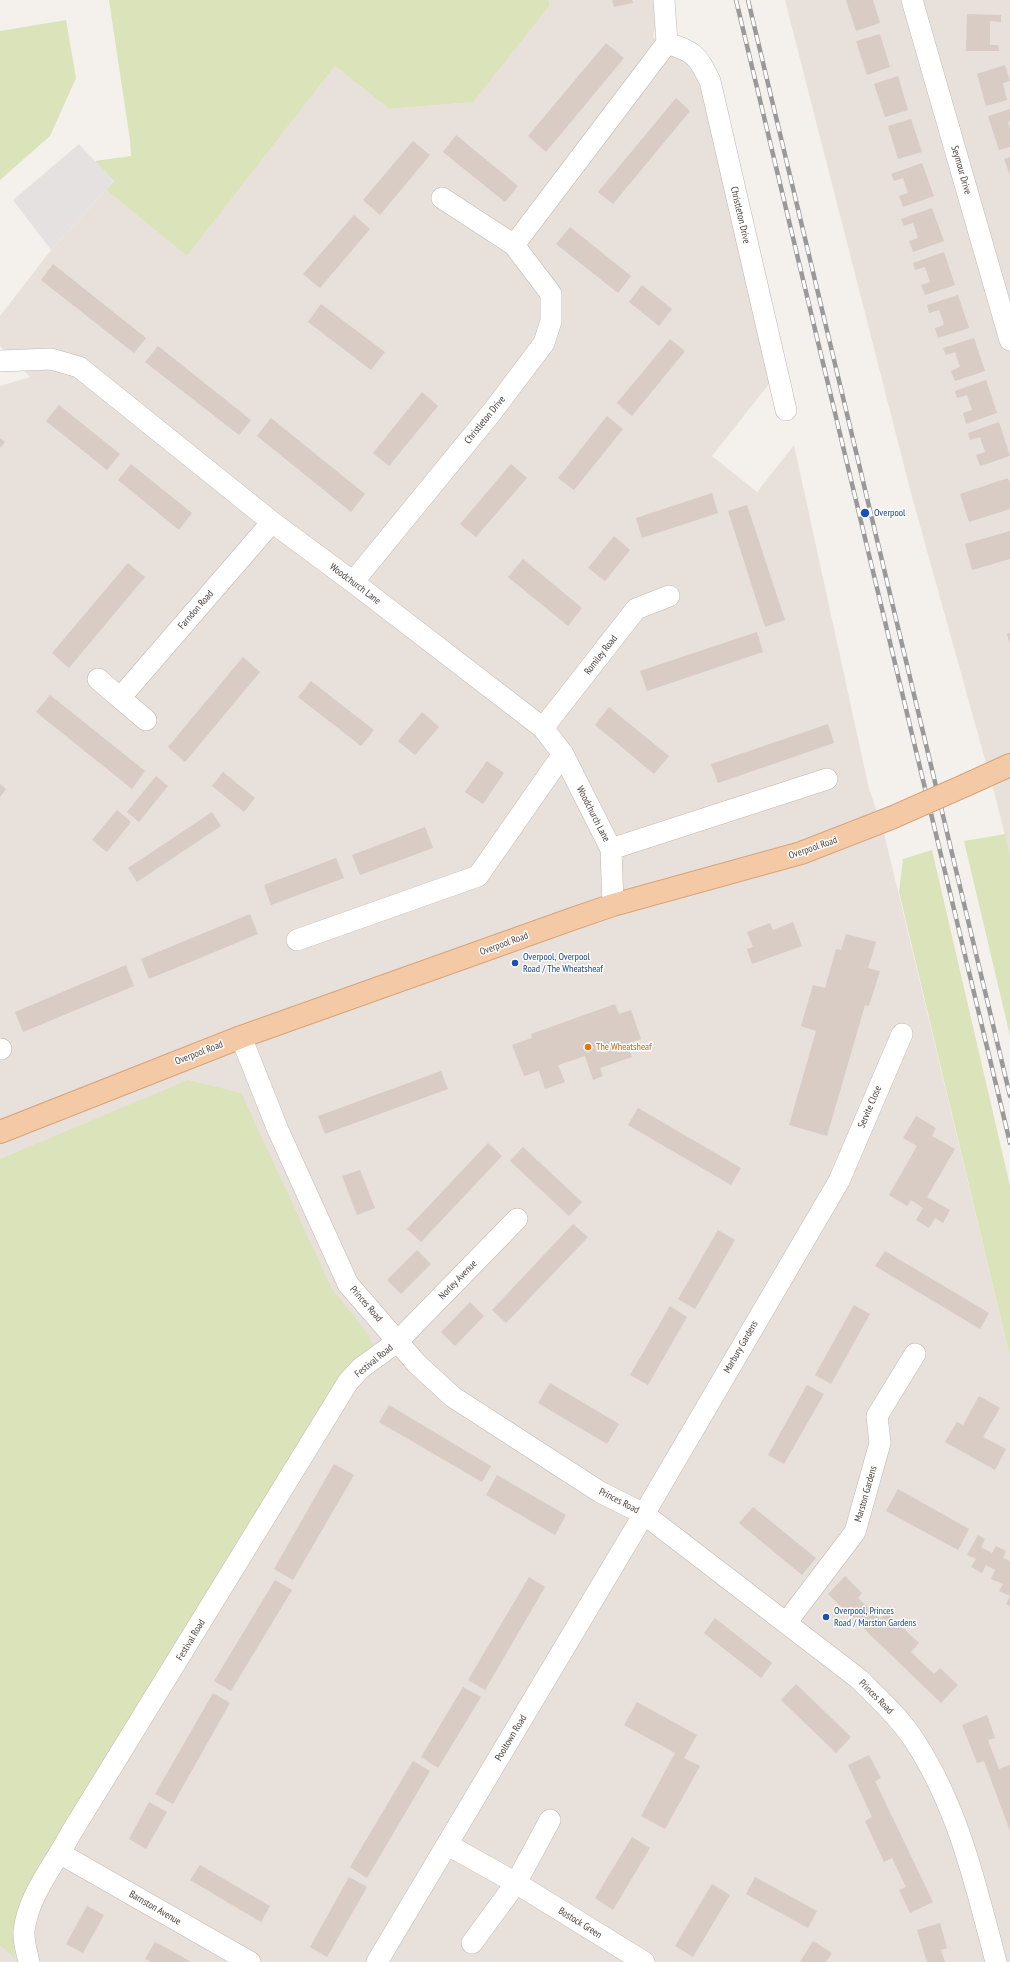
<!DOCTYPE html>
<style>
body{margin:0}
canvas{display:block;background:#f4f0ec}
</style>
<canvas width="1010" height="1962"></canvas>
<script>
const c = document.querySelector('canvas').getContext('2d');
c.lineJoin = 'round';
function fill(path, color) {
  c.fillStyle = color;
  c.fill(path, 'evenodd');
}
function strokePath(path, color, width, dash) {
  c.strokeStyle = color;
  c.lineWidth = width;
  c.lineCap = dash ? 'butt' : 'round';
  c.setLineDash(dash || []);
  c.stroke(path);
}
function label(font, color, halo, rows, align = 'center') {
  c.font = font + ' "PT Sans Narrow",sans-serif';
  c.lineWidth = 3;
  c.setLineDash([]);
  c.textBaseline = 'middle';
  c.strokeStyle = halo;
  c.fillStyle = color;
  for (const [text, x, y, turn = 0] of rows) {
    c.save();
    c.translate(x, y);
    c.rotate((+turn || 0) * Math.PI / 180);
    c.textAlign = isNaN(turn) ? turn : align;
    if (halo) c.strokeText(text, 0, 0);
    c.fillText(text, 0, 0);
    c.restore();
  }
}
fill(new Path2D(`
 M 549,0 L 660,0 L 659,14 L 653,37 L 701,73 L 769,384 L 712,456 L 757,492 L 794,445 L 869,789 L 883,829 L 1010,1357 L 1010,1962 L 0,1962 L 0,386 L 30,377 L 0,346 L 0,316 L 51,250 L 106,190 L 187,256 L 335,66 L 389,109 L 472,102 L 550,5 Z
 M 785,0 L 1010,0 L 1010,856 L 996,799 L 911,493 Z`), '#e8e0db');
fill(new Path2D(`
 M 109,0 L 549,0 L 550,5 L 473,102 L 389,109 L 335,66 L 187,256 L 106,190 L 114,181 L 95,161 L 131,156 L 130,140 Z
 M 66,20 L 76,78 L 50,136 L 0,180 L 0,31 Z
 M 1005,834 L 1010,856 L 1010,1036 L 964,841 Z
 M 932,850 L 1010,1186 L 1010,1357 L 899,892 L 903,859 Z
 M 188,1080 L 241,1093 L 332,1289 L 368,1334 L 373,1347 L 27,1889 L 13,1929 L 15,1958 L 0,1945 L 0,1159 Z`), '#dbe3ba');
fill(new Path2D(`
 M 79,144 L 114,181 L 51,250 L 13,200 Z`), '#e4e1e0');
fill(new Path2D(`
 M 612,0 L 632,0 L 633,3 L 614,7 Z
 M 846,0 L 873,0 L 880,23 L 856,31 Z
 M 967,14 L 1001,15 L 1001,22 L 990,21 L 990,45 L 998,45 L 999,51 L 966,51 Z
 M 880,34 L 890,67 L 867,75 L 856,41 Z
 M 606,43 L 624,58 L 546,152 L 528,136 Z
 M 1005,65 L 1010,81 L 1003,83 L 1007,100 L 986,106 L 977,74 Z
 M 898,76 L 908,110 L 885,117 L 874,84 Z
 M 676,98 L 690,111 L 613,204 L 598,192 Z
 M 1010,109 L 1010,121 L 1008,122 L 1010,129 L 1010,147 L 999,150 L 988,116 Z
 M 911,119 L 922,152 L 898,159 L 888,126 Z
 M 456,135 L 518,186 L 505,202 L 443,152 Z
 M 413,141 L 430,155 L 380,215 L 363,200 Z
 M 1010,157 L 1010,175 L 1004,159 Z
 M 922,163 L 934,196 L 903,207 L 899,196 L 908,193 L 903,178 L 894,181 L 891,174 Z
 M 932,208 L 944,241 L 913,252 L 909,241 L 918,238 L 913,223 L 904,226 L 901,219 Z
 M 354,215 L 370,229 L 320,288 L 303,274 Z
 M 570,227 L 631,276 L 618,293 L 556,244 Z
 M 944,252 L 955,285 L 925,295 L 921,285 L 930,282 L 925,267 L 915,270 L 913,263 Z
 M 53,264 L 146,338 L 134,353 L 41,280 Z
 M 642,285 L 672,309 L 659,326 L 629,302 Z
 M 958,295 L 969,328 L 938,338 L 935,328 L 944,325 L 942,318 L 939,310 L 929,313 L 927,305 Z
 M 321,304 L 385,352 L 371,370 L 308,322 Z
 M 974,338 L 985,371 L 955,381 L 951,371 L 960,367 L 955,352 L 946,355 L 943,348 Z
 M 670,339 L 685,351 L 632,416 L 617,403 Z
 M 158,346 L 251,420 L 239,435 L 145,362 Z
 M 986,380 L 997,413 L 966,424 L 963,413 L 972,410 L 967,395 L 957,398 L 955,391 Z
 M 422,392 L 438,406 L 389,466 L 373,453 Z
 M 59,405 L 120,454 L 107,470 L 46,421 Z
 M 607,416 L 623,429 L 574,490 L 558,478 Z
 M 271,418 L 365,494 L 351,512 L 257,436 Z
 M 999,422 L 1010,456 L 980,466 L 976,455 L 985,452 L 980,437 L 970,440 L 968,433 Z
 M 0,438 L 5,442 L 0,448 Z
 M 131,464 L 192,513 L 179,530 L 118,480 Z
 M 511,464 L 527,478 L 476,537 L 460,524 Z
 M 1008,478 L 1010,483 L 1010,509 L 969,522 L 960,494 Z
 M 712,493 L 718,513 L 642,538 L 636,518 Z
 M 747,505 L 785,620 L 765,627 L 728,511 Z
 M 1010,531 L 1010,559 L 972,570 L 965,544 Z
 M 614,536 L 630,550 L 605,581 L 588,568 Z
 M 523,559 L 582,608 L 568,626 L 508,577 Z
 M 128,563 L 145,577 L 69,668 L 52,653 Z
 M 757,632 L 763,652 L 647,691 L 640,671 Z
 M 1010,633 L 1010,644 L 1007,634 Z
 M 243,657 L 260,672 L 185,762 L 168,747 Z
 M 311,681 L 374,730 L 361,746 L 298,697 Z
 M 50,695 L 145,771 L 132,789 L 36,712 Z
 M 609,707 L 669,756 L 654,774 L 595,725 Z
 M 422,712 L 439,727 L 415,755 L 398,741 Z
 M 828,724 L 834,743 L 718,783 L 711,764 Z
 M 487,761 L 504,773 L 483,804 L 465,792 Z
 M 223,772 L 255,798 L 244,812 L 212,786 Z
 M 156,776 L 168,786 L 139,822 L 127,812 Z
 M 0,784 L 6,789 L 0,797 Z
 M 117,810 L 131,822 L 107,852 L 92,840 Z
 M 212,812 L 221,826 L 137,882 L 128,868 Z
 M 425,827 L 433,848 L 360,875 L 352,855 Z
 M 336,858 L 344,878 L 271,905 L 264,885 Z
 M 250,914 L 258,934 L 149,979 L 141,959 Z
 M 793,922 L 802,946 L 752,964 L 747,949 L 753,947 L 747,932 L 770,923 L 773,930 Z
 M 846,934 L 876,942 L 868,968 L 880,971 L 869,1006 L 865,1005 L 827,1136 L 789,1125 L 816,1031 L 801,1026 L 813,985 L 825,988 L 836,949 L 841,950 Z
 M 126,965 L 134,986 L 23,1032 L 15,1012 Z
 M 615,1004 L 619,1014 L 631,1010 L 641,1039 L 627,1044 L 632,1057 L 600,1068 L 603,1076 L 593,1080 L 585,1056 L 558,1065 L 565,1082 L 545,1089 L 539,1071 L 524,1076 L 512,1045 L 532,1038 L 531,1034 Z
 M 441,1071 L 448,1089 L 325,1134 L 318,1116 Z
 M 638,1108 L 741,1168 L 731,1185 L 628,1125 Z
 M 916,1116 L 936,1128 L 932,1136 L 955,1149 L 927,1197 L 950,1210 L 943,1223 L 935,1218 L 929,1228 L 916,1220 L 923,1208 L 911,1200 L 907,1206 L 889,1195 L 917,1146 L 903,1138 Z
 M 488,1143 L 502,1156 L 421,1242 L 407,1229 Z
 M 523,1147 L 582,1202 L 569,1216 L 510,1161 Z
 M 360,1170 L 375,1208 L 357,1215 L 342,1176 Z
 M 573,1224 L 588,1237 L 506,1323 L 492,1310 Z
 M 718,1230 L 735,1240 L 695,1309 L 678,1299 Z
 M 417,1250 L 431,1264 L 401,1294 L 387,1280 Z
 M 885,1251 L 989,1313 L 980,1329 L 875,1266 Z
 M 470,1302 L 484,1316 L 455,1346 L 441,1332 Z
 M 854,1305 L 870,1314 L 831,1384 L 815,1375 Z
 M 670,1306 L 687,1317 L 648,1385 L 630,1375 Z
 M 550,1383 L 619,1424 L 607,1444 L 538,1403 Z
 M 807,1385 L 824,1394 L 784,1464 L 768,1455 Z
 M 979,1396 L 1000,1408 L 983,1437 L 1006,1449 L 995,1470 L 945,1442 L 957,1422 L 963,1425 Z
 M 389,1405 L 491,1466 L 482,1482 L 379,1422 Z
 M 334,1464 L 354,1475 L 293,1580 L 274,1569 Z
 M 497,1475 L 566,1515 L 555,1535 L 486,1495 Z
 M 898,1489 L 969,1529 L 958,1550 L 886,1511 Z
 M 753,1507 L 816,1558 L 802,1575 L 739,1523 Z
 M 978,1535 L 985,1539 L 981,1547 L 992,1553 L 996,1546 L 1006,1551 L 1003,1558 L 1010,1561 L 1010,1606 L 1006,1604 L 1010,1596 L 999,1591 L 1003,1584 L 991,1579 L 995,1570 L 986,1565 L 982,1573 L 971,1567 L 976,1559 L 967,1555 Z
 M 845,1576 L 862,1593 L 858,1598 L 880,1619 L 886,1612 L 919,1643 L 911,1652 L 934,1674 L 940,1668 L 958,1685 L 941,1703 L 828,1594 Z
 M 529,1577 L 545,1587 L 485,1690 L 468,1680 Z
 M 275,1580 L 292,1590 L 231,1691 L 214,1681 Z
 M 715,1618 L 772,1663 L 761,1678 L 704,1633 Z
 M 796,1684 L 851,1737 L 836,1753 L 781,1700 Z
 M 463,1687 L 481,1697 L 438,1768 L 421,1757 Z
 M 213,1693 L 230,1703 L 173,1804 L 155,1794 Z
 M 637,1702 L 697,1735 L 684,1758 L 700,1766 L 665,1829 L 641,1816 L 675,1753 L 624,1725 Z
 M 987,1715 L 995,1738 L 988,1740 L 999,1769 L 1010,1765 L 1010,1831 L 984,1761 L 977,1763 L 962,1725 Z
 M 869,1755 L 881,1778 L 875,1781 L 933,1902 L 910,1913 L 899,1890 L 906,1887 L 892,1858 L 884,1862 L 865,1821 L 872,1817 L 848,1765 Z
 M 413,1761 L 430,1771 L 367,1878 L 350,1867 Z
 M 149,1802 L 167,1812 L 146,1849 L 129,1839 Z
 M 632,1837 L 650,1848 L 613,1910 L 595,1898 Z
 M 200,1865 L 270,1906 L 261,1922 L 190,1880 Z
 M 349,1877 L 367,1887 L 327,1957 L 310,1947 Z
 M 755,1877 L 817,1911 L 808,1928 L 746,1894 Z
 M 712,1884 L 730,1895 L 693,1957 L 675,1946 Z
 M 87,1906 L 104,1915 L 83,1953 L 66,1944 Z
 M 940,1923 L 947,1948 L 941,1950 L 945,1962 L 927,1962 L 917,1930 Z
 M 813,1941 L 832,1953 L 826,1962 L 800,1962 Z
 M 155,1942 L 172,1951 L 191,1962 L 151,1962 L 145,1959 Z`), '#d8ccc5');
const minor = new Path2D(`
 M 664,0 L 667,43
 M 912,0 L 1010,340
 M 442,198 L 514,245
 M 0,361 L 51,359 L 79,367 L 272,522 L 353,582 L 543,728 L 563,754 L 611,849 L 613,905
 M 353,582 L 492,412 L 544,343 L 551,321 L 551,294 L 514,245 L 667,43 C 694,52 697,54 710,81 L 786,410
 M 98,679 L 120,698
 M 146,720 L 120,698 L 272,522
 M 543,728 L 636,609 L 669,596
 M 611,849 L 827,779
 M 297,940 L 478,876 L 563,754
 M 241,1037 L 278,1130 L 348,1284 L 417,1364 L 453,1397 L 600,1492 L 644,1514 L 859,1679 C 879,1699 901,1719 916,1743 C 959,1810 976,1886 996,1962
 M 0,1049 L 1,1049
 M 786,1623 L 855,1532 L 880,1443 L 877,1416 L 915,1354
 M 448,1845 L 516,1883 L 644,1962
 M 61,1854 L 250,1962
 M 472,1943 L 516,1883 L 550,1820
 M 29,1962 C 27,1953 23,1941 24,1931 C 28,1895 55,1864 71,1833 L 348,1382 L 361,1368 L 398,1341 L 517,1219
 M 377,1962 L 644,1514 L 839,1181 L 902,1034`);
const major = new Path2D(`
 M 966,785 L 1010,765
 M 0,1132 L 241,1037 L 575,918 L 613,905 L 801,853 L 891,818`);
strokePath(minor, '#c2b8b2', 22);
strokePath(major, '#d8a377', 24);
strokePath(minor, '#fff', 21);
strokePath(major, '#f4caa6', 22);
const rail = new Path2D(`
 M 736,0 L 1010,1143
 M 748,0 L 1010,1096`);
strokePath(rail, '#999', 4.5);
strokePath(rail, '#fff', 3, [9]);
const majorBridge = new Path2D(`
 M 891,818 L 966,785`);
strokePath(majorBridge, '#d8a377', 24, []);
strokePath(majorBridge, '#f4caa6', 22);
for (const [x, y, r, color] of [
 [865,513,5,"#1a4fb4"],
 [515,963,4,"#1a4fb4"],
 [588,1047,4,"#e8710a"],
 [826,1617,4,"#1a4fb4"]
]) {
  const dot = new Path2D();
  dot.arc(x, y, r, 0, 2 * Math.PI);
  c.fillStyle = color;
  c.fill(dot);
  strokePath(dot, '#fff', 1.5);
}
label('10px', '#483f3a', '#fff', [
 ["Seymour Drive",961,170,74],
 ["Christleton Drive",740,215,77],
 ["Christleton Drive",485,420,-51],
 ["Woodchurch Lane",355,584,37],
 ["Farndon Road",196,610,-49],
 ["Romiley Road",601,655,-52],
 ["Woodchurch Lane",593,814,63],
 ["Overpool Road",813,848,-19],
 ["Overpool Road",504,944,-20],
 ["Overpool Road",199,1053,-21],
 ["Servite Close",870,1107,-67],
 ["Norley Avenue",458,1280,-46],
 ["Princes Road",366,1304,49],
 ["Marbury Gardens",741,1347,-60],
 ["Festival Road",374,1361,-39],
 ["Marston Gardens",866,1494,-74],
 ["Princes Road",619,1501,27],
 ["Festival Road",191,1640,-59],
 ["Princes Road",876,1697,45],
 ["Pooltown Road",511,1738,-59],
 ["Barnston Avenue",155,1908,30],
 ["Bostock Green",580,1923,32]
]);
label('10px', '#164399', '#fff', [
 ["Overpool",874,513],
 ["Overpool, Overpool",523,957],
 ["Road / The Wheatsheaf",523,969],
 ["Overpool, Princes",834,1611],
 ["Road / Marston Gardens",834,1623]
], 'left');
label('10px', '#c56008', '#fff', [
 ["The Wheatsheaf",596,1047]
], 'left');
</script>
